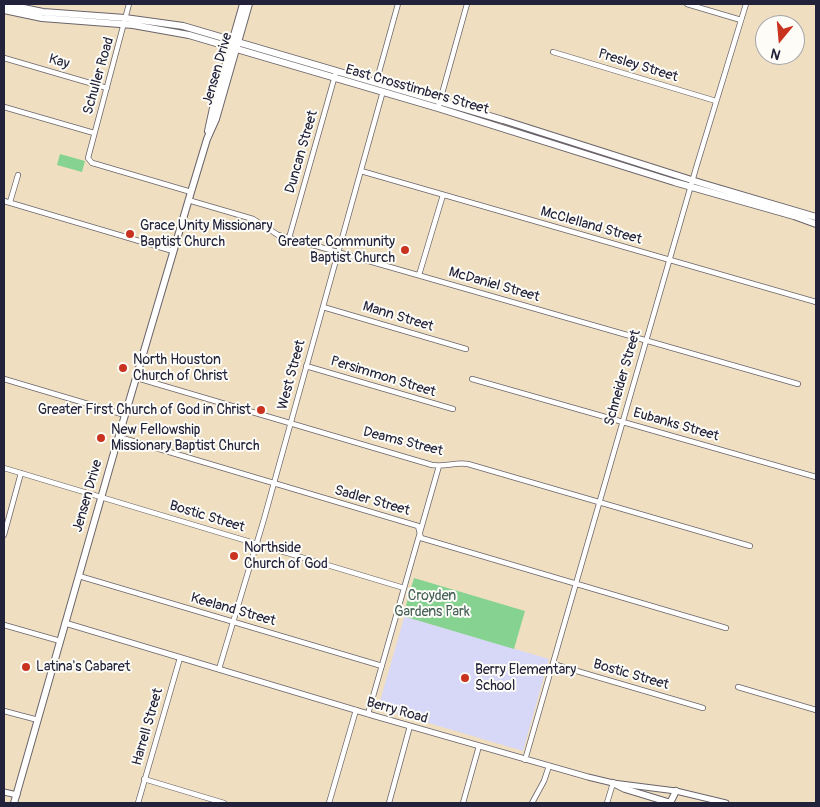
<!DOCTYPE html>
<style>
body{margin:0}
#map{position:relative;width:820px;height:807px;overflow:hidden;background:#efdfc0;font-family:Pangolin,sans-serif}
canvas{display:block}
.frame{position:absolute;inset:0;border:5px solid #22223b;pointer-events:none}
.north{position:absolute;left:755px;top:15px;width:50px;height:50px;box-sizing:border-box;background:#fdfcf7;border:1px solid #a5a5ac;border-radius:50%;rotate:197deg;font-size:14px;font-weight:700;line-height:20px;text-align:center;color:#22223b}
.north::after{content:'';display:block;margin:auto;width:18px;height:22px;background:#c8321e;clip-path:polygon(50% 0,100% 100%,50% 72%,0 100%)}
</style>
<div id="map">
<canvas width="820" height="807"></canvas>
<div class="frame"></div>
<div class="north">N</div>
</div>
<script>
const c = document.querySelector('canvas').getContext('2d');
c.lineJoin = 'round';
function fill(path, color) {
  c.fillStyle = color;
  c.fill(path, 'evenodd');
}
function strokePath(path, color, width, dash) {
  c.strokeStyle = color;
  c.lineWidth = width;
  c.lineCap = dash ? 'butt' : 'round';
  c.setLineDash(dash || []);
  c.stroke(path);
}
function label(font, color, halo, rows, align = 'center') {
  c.font = font + ' Pangolin,sans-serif';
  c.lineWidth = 4;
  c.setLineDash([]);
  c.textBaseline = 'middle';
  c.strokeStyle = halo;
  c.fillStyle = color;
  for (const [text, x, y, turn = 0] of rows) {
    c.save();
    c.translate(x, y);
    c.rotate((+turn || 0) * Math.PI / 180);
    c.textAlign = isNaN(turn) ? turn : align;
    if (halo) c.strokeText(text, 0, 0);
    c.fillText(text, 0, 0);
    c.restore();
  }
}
fill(new Path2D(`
 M 403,616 L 549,659 L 523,751 L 378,708 L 404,618 Z`), '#d7d7f8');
fill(new Path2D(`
 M 60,154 L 85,161 L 82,172 L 57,165 Z
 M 414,578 L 525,611 L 514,649 L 403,616 Z`), '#86d391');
const minor = new Path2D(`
 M 129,4 L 88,158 L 92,163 L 96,164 L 191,192
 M 687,4 L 741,20
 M 553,52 L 716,101
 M 4,58 L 107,88
 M 376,83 L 398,4
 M 4,107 L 94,133
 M 438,108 L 467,4
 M 361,171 L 816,302
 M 188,200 L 253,219 L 278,235 L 798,384
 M 4,201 L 173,251
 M 10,202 L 18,175
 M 289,238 L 336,72
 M 419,275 L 443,195
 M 323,307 L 466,349
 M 306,366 L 453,409
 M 137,378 L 432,465 C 445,467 456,462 468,464 L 750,546
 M 4,379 L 125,415
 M 472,379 L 816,477
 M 119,437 L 418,526 L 421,538 L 726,628
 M 4,468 L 404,588
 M 4,535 L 21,473
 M 79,576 L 382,666
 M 4,625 L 60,641
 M 553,664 L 703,708
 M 219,669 L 264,519 L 383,91
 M 738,687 L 816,710
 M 4,711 L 38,720
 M 368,714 L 439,466
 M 525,760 L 696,168 L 746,4
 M 144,779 L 224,803
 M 138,803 L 180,658
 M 329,803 L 356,710
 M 389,803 L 410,726
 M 463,803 L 479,746
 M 532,803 L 544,781 L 549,766
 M 607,803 L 613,783`);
const tertiary = new Path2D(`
 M 65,623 L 375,716 L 588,777 L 613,783 L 676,791 L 726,803
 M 4,792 L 17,795`);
const secondary = new Path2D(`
 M 4,4 L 43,12 L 125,18 L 183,26 L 503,120 L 701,183 L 816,217
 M 4,10 L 42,18 L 133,25 L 189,35 L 438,108 L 674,182 L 794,216 L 816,224
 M 208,131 L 213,108 L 243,4
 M 613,783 L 625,789 L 671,803
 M 14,803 L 115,449 L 191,192 L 207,139 L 216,119 L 249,4
 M 670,803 L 676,791`);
strokePath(minor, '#6a646a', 6);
strokePath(tertiary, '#6a646a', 7);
strokePath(secondary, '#6a646a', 8);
strokePath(minor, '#fff', 4.5);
strokePath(tertiary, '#fff', 5);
strokePath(secondary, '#fff', 6);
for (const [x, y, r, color] of [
 [130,234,5,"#c8321e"],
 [405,250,5,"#c8321e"],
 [123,368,5,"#c8321e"],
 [261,410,5,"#c8321e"],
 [101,438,5,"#c8321e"],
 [234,556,5,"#c8321e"],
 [26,667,5,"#c8321e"],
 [465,678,5,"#c8321e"]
]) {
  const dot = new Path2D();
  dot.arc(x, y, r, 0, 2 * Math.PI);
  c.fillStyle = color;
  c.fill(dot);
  strokePath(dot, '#fdfcf7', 2);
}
label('14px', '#22223b', '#fdfcf7', [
 ["Kay",59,62,16],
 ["Presley Street",638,66,17],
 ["Jensen Drive",218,69,-74],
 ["Schuller Road",99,76,-74],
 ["East Crosstimbers Street",417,90,16],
 ["Duncan Street",302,152,-74],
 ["McClelland Street",591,226,16],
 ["McDaniel Street",494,285,16],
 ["Mann Street",398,317,17],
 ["West Street",292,375,-75],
 ["Persimmon Street",383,377,17],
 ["Schneider Street",623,378,-74],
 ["Eubanks Street",676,425,16],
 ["Deams Street",403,442,14],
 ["Jensen Drive",88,496,-74],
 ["Sadler Street",372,501,16],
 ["Bostic Street",207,517,17],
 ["Keeland Street",233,610,16],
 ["Bostic Street",631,675,16],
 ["Berry Road",397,711,16],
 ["Harrell Street",148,727,-74]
]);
label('14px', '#22223b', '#fdfcf7', [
 ["Grace Unity Missionary",140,226],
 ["Baptist Church",140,242],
 ["Greater Community",395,242,"right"],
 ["Baptist Church",395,258,"right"],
 ["North Houston",133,360],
 ["Church of Christ",133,376],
 ["Greater First Church of God in Christ",251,410,"right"],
 ["New Fellowship",111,430],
 ["Missionary Baptist Church",111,446],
 ["Northside",244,548],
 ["Church of God",244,564],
 ["Latina's Cabaret",36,667],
 ["Berry Elementary",475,670],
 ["School",475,686]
], 'left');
label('14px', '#456059', '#fdfcf7', [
 ["Croyden",432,596],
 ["Gardens Park",432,612]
]);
</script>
